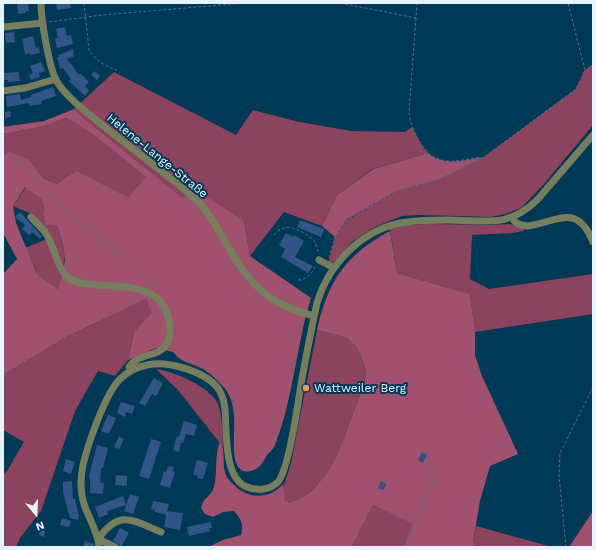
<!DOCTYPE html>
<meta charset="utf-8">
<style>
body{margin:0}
#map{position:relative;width:596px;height:550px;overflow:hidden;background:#003956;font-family:"Work Sans",sans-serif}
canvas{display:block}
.frame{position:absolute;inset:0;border:4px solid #e7f4fd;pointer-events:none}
.north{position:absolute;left:16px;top:494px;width:40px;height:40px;-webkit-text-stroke:3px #003956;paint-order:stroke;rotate:161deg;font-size:11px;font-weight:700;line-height:16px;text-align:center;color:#e7f4fd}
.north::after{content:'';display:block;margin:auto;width:14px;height:18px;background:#e7f4fd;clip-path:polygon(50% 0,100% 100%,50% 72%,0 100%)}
</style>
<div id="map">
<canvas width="596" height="550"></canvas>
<div class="frame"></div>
<div class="north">N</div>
</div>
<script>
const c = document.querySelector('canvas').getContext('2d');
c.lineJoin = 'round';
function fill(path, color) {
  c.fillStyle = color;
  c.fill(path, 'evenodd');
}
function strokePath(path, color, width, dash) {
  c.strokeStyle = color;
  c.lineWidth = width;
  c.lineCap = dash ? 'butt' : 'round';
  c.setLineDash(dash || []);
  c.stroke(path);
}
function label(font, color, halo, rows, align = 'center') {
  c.font = font + ' "Work Sans",sans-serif';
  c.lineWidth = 4;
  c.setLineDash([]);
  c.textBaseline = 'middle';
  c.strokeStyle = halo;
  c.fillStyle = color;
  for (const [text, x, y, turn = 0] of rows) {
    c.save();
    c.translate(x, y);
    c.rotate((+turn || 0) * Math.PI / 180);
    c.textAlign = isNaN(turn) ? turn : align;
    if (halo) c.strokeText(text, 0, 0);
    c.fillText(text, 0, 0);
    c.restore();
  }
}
fill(new Path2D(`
 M 593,64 L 593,125 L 544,184 L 521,208 L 505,214 L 491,217 L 420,215 L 402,216 L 377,226 L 365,233 L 353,241 L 330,266 L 328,265 L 335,237 L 346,221 L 396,191 L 440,179 L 484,157 L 576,89 L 585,70 Z
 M 114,72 L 236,135 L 253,110 L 295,121 L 351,131 L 405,132 L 412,127 L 422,146 L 428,153 L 372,169 L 337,195 L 322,226 L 284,212 L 250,256 L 244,221 L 183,198 L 86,120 L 74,109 Z
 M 66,118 C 95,131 120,157 145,177 L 128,197 L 77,171 L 66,177 L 57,184 L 43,178 L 28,160 L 11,153 L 3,155 L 3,134 L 42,127 Z
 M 26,187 L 41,199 L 44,205 L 43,214 L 45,225 L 57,225 C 61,239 67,254 63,269 L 51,237 L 32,214 L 13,206 Z
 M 427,224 L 490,225 L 510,224 L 524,229 L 524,231 L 512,233 L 472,235 L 470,279 L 489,289 L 593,274 L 593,314 L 475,332 L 470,294 L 397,273 L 390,229 L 408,225 Z
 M 47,239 L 62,273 L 58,289 L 37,274 L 34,266 L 25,248 Z
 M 146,299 L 151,313 L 134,332 L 128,360 L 115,376 L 98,371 L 75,411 L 41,511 L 20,538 L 16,547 L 3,547 L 3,475 L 7,471 L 24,442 L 3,430 L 3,375 L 68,336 Z
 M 317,330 L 347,338 L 358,349 L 366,370 L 364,385 L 337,455 L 327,473 L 312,491 L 301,498 L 289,503 C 278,496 285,482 288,473 C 290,467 292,460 293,453 Z
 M 156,369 C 173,371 211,387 218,404 C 223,417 222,433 223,447 L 178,390 Z
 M 373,505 L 414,524 L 404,547 L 352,547 Z
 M 476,526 L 552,547 L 476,547 L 473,542 Z`), '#8c435e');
fill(new Path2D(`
 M 74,109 L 86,120 L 183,198 L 193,191 L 210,199 L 244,221 L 250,256 L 311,298 C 308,310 304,321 302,333 C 294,371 289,409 275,445 C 273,450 268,453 266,457 C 262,464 259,469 251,471 C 247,472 243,472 240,469 C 226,455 243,413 226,390 C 219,382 211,373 201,368 C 191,363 180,362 173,352 L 156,348 L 128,360 L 134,332 L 151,313 L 146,299 L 68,336 L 3,375 L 3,274 L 17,259 L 3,233 L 3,155 L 11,152 L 29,160 L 43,178 L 57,184 L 66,177 L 77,171 L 128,197 L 145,177 C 120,157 95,132 66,118 L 42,127 L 3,134 L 3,127 L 44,121 ZM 25,187 L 41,199 L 44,205 L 43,214 L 45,225 L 57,225 L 63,245 L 65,261 L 58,289 L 37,274 L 16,223 L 13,206 Z
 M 428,153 C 443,167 466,160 484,157 L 440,179 L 396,191 L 346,220 L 335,237 L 322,226 L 337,195 L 373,169 Z
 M 390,231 L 397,273 L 470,294 L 475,332 L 475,355 L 482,376 L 518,454 L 490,466 L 480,501 L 473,542 L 476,547 L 404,547 L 413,524 L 373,505 L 352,547 L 208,547 L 223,540 L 241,535 C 244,525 241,519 234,511 L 223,512 L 213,517 L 205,514 L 201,508 C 203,497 212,496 214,487 C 218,472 214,456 220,442 C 226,451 222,462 225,472 C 226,478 230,481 234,485 C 248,499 269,500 283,484 L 285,500 L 289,503 L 301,498 L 312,491 L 327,473 L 337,455 L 364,385 L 366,370 L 358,349 L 347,338 L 317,330 C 328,281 345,255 390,231 Z
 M 593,511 L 593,547 L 569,547 Z`), '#9f516d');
fill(new Path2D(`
 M 17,3 L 28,3 L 29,11 L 26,11 L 26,13 L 18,14 Z
 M 56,3 L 70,3 L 71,8 L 57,10 Z
 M 65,27 L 67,36 L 71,35 L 73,44 L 57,48 L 55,39 L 58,38 L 56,29 Z
 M 14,32 L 15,42 L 6,43 L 5,33 Z
 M 33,36 L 36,48 L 39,47 L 40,53 L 30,55 L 30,53 L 25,54 L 22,39 Z
 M 73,49 L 74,57 L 67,59 L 79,75 L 80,73 L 89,82 L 85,86 L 89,90 L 85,96 L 69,81 L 71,79 L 63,68 L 60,69 L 57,57 L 59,57 L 59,55 Z
 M 41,62 L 45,71 L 39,73 L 40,77 L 31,80 L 29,75 L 33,73 L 30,66 Z
 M 94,71 L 100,76 L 97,80 L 91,75 Z
 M 19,72 L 20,81 L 8,82 L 8,80 L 3,80 L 3,73 Z
 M 53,87 L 56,96 L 41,101 L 42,104 L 30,106 L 29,103 L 7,107 L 6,96 L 20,94 L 21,100 L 31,97 L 31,95 Z
 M 10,111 L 11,117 L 5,118 L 5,112 Z
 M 20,212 L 41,235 L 42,236 L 40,239 L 32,232 L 29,235 L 22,229 L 25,225 L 15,217 Z
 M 300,220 L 324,229 L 321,237 L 297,227 Z
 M 286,233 L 293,237 L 294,235 L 304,241 L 295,257 L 313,266 L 308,273 L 281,257 L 285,249 L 279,245 Z
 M 154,378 L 163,383 L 156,396 L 152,394 L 145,406 L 139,403 Z
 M 121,402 L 135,406 L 132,414 L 126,412 L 125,417 L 117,413 Z
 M 108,415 L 116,418 L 109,434 L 101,431 Z
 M 184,421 L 197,425 L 194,436 L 186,434 L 183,443 L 181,443 L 179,452 L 173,450 L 177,436 L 179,437 Z
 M 119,436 L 124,439 L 119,449 L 114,447 Z
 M 151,439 L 161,442 L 149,479 L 139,476 Z
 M 97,445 L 108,448 L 103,468 L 101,468 L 100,482 L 104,483 L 103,494 L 90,493 L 90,480 L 89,476 Z
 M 422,452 L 427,455 L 423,463 L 418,460 Z
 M 66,459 L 75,462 L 71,474 L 63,471 Z
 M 197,460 L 208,463 L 203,479 L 197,478 L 198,476 L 193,474 Z
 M 168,466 L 174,467 L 173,471 L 175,472 L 170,488 L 160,485 L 164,471 L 166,472 Z
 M 116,475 L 127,476 L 127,486 L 115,485 Z
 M 72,481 L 73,499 L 75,499 L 79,516 L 78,520 L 70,518 L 63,492 L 63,482 Z
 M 381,481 L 387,484 L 383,490 L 378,488 Z
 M 130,494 L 139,497 L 133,514 L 124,511 Z
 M 123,496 L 126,505 L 107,511 L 108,514 L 99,518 L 95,507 Z
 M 153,501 L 169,504 L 167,511 L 183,513 L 180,530 L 164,527 L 166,515 L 155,512 L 155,510 L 151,509 Z
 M 62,518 L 71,521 L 69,527 L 60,525 Z
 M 211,522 L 212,528 L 209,528 L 210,531 L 189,536 L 187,527 Z
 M 120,528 L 129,533 L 121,547 L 117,543 L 113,541 Z
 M 41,530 L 45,531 L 44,537 L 39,535 Z
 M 85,541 L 94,544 L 94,547 L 83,547 Z`), '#325487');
strokePath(new Path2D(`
 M 84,3 L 89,50 C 95,60 106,67 117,70
 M 340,3 L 416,18 L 417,3
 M 416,18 L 409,111 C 409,120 413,128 417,137 C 433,168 452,162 481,157
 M 49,22 L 102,15 L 245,3
 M 3,147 L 50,191 L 68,214 L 99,236 L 133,267 L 148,281 L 149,286
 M 274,235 C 286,220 302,231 314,240 L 319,254
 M 329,258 L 335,237 L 346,221 L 396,191 L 440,179 L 484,157 L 576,89 L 585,70 L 568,3
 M 298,280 C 307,280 311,274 316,266
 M 404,547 L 433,484 L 431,460
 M 566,547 L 559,475 L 560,453 L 593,387`), '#49748b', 1, [3, 2]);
strokePath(new Path2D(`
 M 41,3 C 41,20 49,66 56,80 C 66,98 92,116 107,129 C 138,153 171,177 200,203 C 225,233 237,276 271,298 C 284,307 299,312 314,316
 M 3,27 L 43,23
 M 3,91 L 25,88 L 56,79
 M 31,217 C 35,222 41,227 45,232 C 55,246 56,268 69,278 C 76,284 87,284 95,285 C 122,287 159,284 168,316 C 170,323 171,334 168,341 C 162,358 138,352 129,367 L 131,371
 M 512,217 C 515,224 520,225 527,226 C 558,222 577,202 593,242
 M 319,260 L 334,268
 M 99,547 C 98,533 90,520 85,507 C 80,493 80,479 83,465 C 88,444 105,394 120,379 C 127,372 137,367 147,365 C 166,360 204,371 217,387 C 222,393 224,401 225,409 C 227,431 223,478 247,487 C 257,491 270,490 278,482 C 289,469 298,404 301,384 C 306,357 311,330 317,303 C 329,263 364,227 407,222 C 420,220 434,220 447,220 C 486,220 508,229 538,199 L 593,135
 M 115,547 L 98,539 C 120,509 132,520 161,532`), '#777e5e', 7);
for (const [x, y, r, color] of [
 [306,388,4,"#fb9e51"]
]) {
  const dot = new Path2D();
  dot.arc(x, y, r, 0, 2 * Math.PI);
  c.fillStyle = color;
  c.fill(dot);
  strokePath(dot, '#003956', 1.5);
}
label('12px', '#e7f4fd', '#003956', [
 ["Helene-Lange-Straße",157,156,39]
]);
label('12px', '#e7f4fd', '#003956', [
 ["Wattweiler Berg",314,388]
], 'left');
</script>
